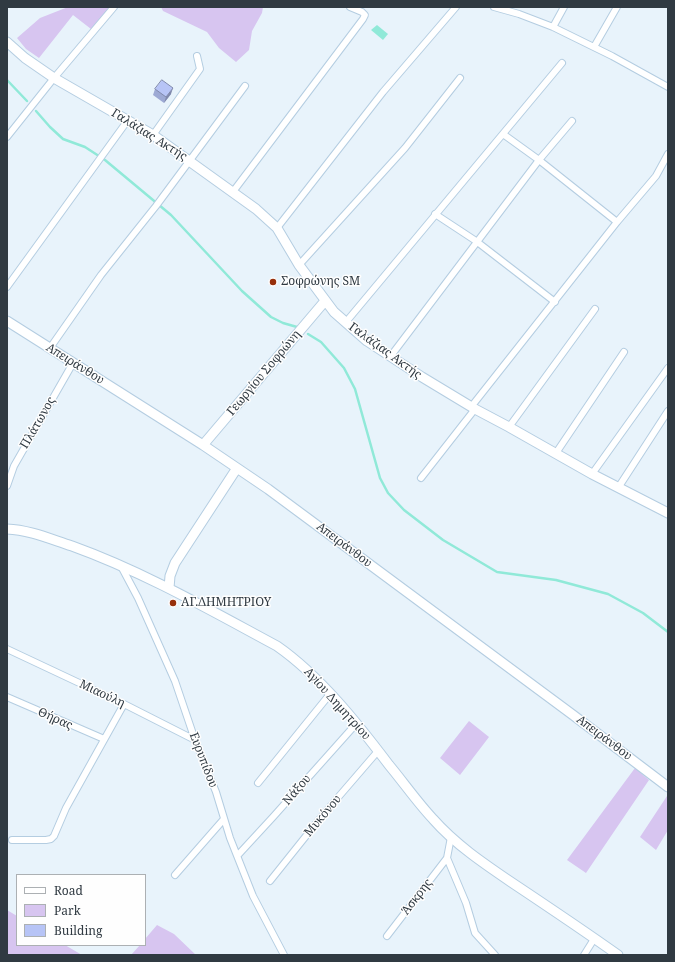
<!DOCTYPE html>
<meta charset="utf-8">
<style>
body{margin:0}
#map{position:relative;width:675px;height:962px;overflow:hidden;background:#e8f3fb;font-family:"Noto Serif",serif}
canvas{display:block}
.frame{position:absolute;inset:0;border:8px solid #303a42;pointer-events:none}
.legend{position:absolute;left:16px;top:874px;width:130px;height:72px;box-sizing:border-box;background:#fefefe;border:1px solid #acb0b3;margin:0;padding:5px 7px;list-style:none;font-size:12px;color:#303a42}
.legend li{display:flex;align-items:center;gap:8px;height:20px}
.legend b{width:20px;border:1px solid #acb0b3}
</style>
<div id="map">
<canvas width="675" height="962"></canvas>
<div class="frame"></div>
<ul class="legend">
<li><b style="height:5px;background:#fff"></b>Road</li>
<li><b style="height:11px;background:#d7c5f0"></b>Park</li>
<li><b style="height:11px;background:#b7c4f6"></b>Building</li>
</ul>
</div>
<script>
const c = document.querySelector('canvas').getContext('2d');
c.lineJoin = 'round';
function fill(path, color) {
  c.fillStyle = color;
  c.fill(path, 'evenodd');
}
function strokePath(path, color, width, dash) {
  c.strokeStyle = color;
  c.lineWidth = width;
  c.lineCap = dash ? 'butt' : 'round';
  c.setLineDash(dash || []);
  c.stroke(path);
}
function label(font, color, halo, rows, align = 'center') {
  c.font = font + ' "Noto Serif",serif';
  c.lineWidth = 3;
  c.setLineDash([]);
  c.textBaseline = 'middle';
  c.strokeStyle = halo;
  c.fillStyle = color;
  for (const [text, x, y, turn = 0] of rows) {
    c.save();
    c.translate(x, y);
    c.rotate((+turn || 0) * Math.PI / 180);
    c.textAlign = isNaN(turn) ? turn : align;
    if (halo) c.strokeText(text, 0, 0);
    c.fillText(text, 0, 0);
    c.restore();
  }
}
fill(new Path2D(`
 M 68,7 L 110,7 L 91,29 L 73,15 L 39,58 L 26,49 L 17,38 L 40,18 Z
 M 161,7 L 263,7 L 262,13 L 252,31 L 249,50 L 236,62 L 219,48 L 207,32 L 163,11 Z
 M 469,721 L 489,737 L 460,775 L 440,758 Z
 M 635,768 L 649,780 L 586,873 L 567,860 Z
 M 667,796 L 668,797 L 668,830 L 656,850 L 640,837 Z
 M 7,910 L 17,916 L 17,945 L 65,945 L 82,955 L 7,955 Z
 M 157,925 L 174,934 L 196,955 L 131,955 L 140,945 L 145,945 L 145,939 Z`), '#d7c5f0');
fill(new Path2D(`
 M 377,25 L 388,34 L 383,40 L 371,30 Z`), '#90e9d8');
strokePath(new Path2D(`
 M 7,80 L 27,101
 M 36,111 L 50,127 L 63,139 L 85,147 L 105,160 L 171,215 L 242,291 L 271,317 L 283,323 L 297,327
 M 308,334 L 321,342 L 344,368 L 355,389 L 380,478 L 388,493 L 404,510 L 443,540 L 497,572 L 556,580 L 608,594 L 643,613 L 668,632`), '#90e9d8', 2.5);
const street = new Path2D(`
 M 494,7 L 519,14 L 553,27 L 612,56 L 668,87
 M 553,27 L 564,7
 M 594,47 L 617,7
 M 503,134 L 539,160 L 617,222
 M 153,135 L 200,69 L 197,56
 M 7,137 L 54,78 L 114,7
 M 232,193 L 363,19 L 365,15 L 362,12 L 350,7
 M 435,214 L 476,241 L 555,302
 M 277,228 L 383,92 L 456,7
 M 299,265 L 405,148 L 460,78
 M 7,287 L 128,120
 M 346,322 L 562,63
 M 50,348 L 101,275 L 156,206 L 245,86
 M 390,357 L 539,160 L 572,121
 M 471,407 L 617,222 L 656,176 L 668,154
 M 509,427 L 595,309
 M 556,453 L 624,352
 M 592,474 L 668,368
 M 421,478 L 475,409
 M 7,486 L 14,466 L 73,363
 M 618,488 L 668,411
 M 121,566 L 138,598 L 175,681 L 195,740 L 216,792 L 230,838 L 253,896 L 284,955
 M 7,649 L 124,704 L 195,740
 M 7,697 L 104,739
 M 258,783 L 330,694
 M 451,837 L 447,858 L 466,903 L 475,933 L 495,955
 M 12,840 L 46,840 L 51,839 L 54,836 L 66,808 L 124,704
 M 238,855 L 273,817 L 356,724
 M 175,875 L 224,819
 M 270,881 L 322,816 L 378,751
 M 387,936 L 447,858
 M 584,955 L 594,939`);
const secondary = new Path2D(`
 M 7,42 L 25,58 L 54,78 L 153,135 L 256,209 L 277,228 L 299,265 L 334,312 L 367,341 L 422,377 L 475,409 L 509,427 L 592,474 L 668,513
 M 7,321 L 203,445 L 268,489 L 573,715 L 668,787
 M 203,445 L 325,301
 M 7,529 C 30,530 50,539 72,546 C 144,572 210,610 277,646 C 320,676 358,724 389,765 C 404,783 417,802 433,819 C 455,844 483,863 511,882 C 547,906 583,930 618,955
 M 169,588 L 170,576 L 175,563 L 237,468`);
strokePath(street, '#b4cde1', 8);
strokePath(secondary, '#b4cde1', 11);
strokePath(street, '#fff', 6);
strokePath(secondary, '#fff', 9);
fill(new Path2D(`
 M 155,89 L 171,94 L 164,103 L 153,95 Z`), '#9da9d4');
fill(new Path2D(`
 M 173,88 L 171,94 L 164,103 L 166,97 Z`), '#8089ac');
const building = new Path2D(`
 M 162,80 L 173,88 L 166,97 L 155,89 Z`);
fill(building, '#b7c4f6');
strokePath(building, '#8089ac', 1);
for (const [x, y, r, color] of [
 [273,282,4,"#962f0b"],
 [173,603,4,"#962f0b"]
]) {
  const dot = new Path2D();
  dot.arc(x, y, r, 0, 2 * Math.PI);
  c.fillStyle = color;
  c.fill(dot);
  strokePath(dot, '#fefefe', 1.5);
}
label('12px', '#303a42', '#fefefe', [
 ["Γαλάζιας Ακτής",149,135,32],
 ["Γαλάζιας Ακτής",385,351,36],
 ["Απειράνθου",75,364,32],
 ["Γεωργίου Σοφρώνη",264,373,-50],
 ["Πλάτωνος",38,423,-60],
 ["Απειράνθου",344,545,37],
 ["Μιαούλη",102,694,25],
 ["Αγίου Δημητρίου",337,704,48],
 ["Θήρας",55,719,24],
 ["Απειράνθου",604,738,37],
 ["Ευρυπίδου",203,760,69],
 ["Νάξου",297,790,-49],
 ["Μυκόνου",323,816,-50],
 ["Άσκρης",417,897,-52]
]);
label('12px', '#303a42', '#fefefe', [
 ["Σοφρώνης SM",281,282],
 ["ΑΓ.ΔΗΜΗΤΡΙΟΥ",181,603]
], 'left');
</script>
